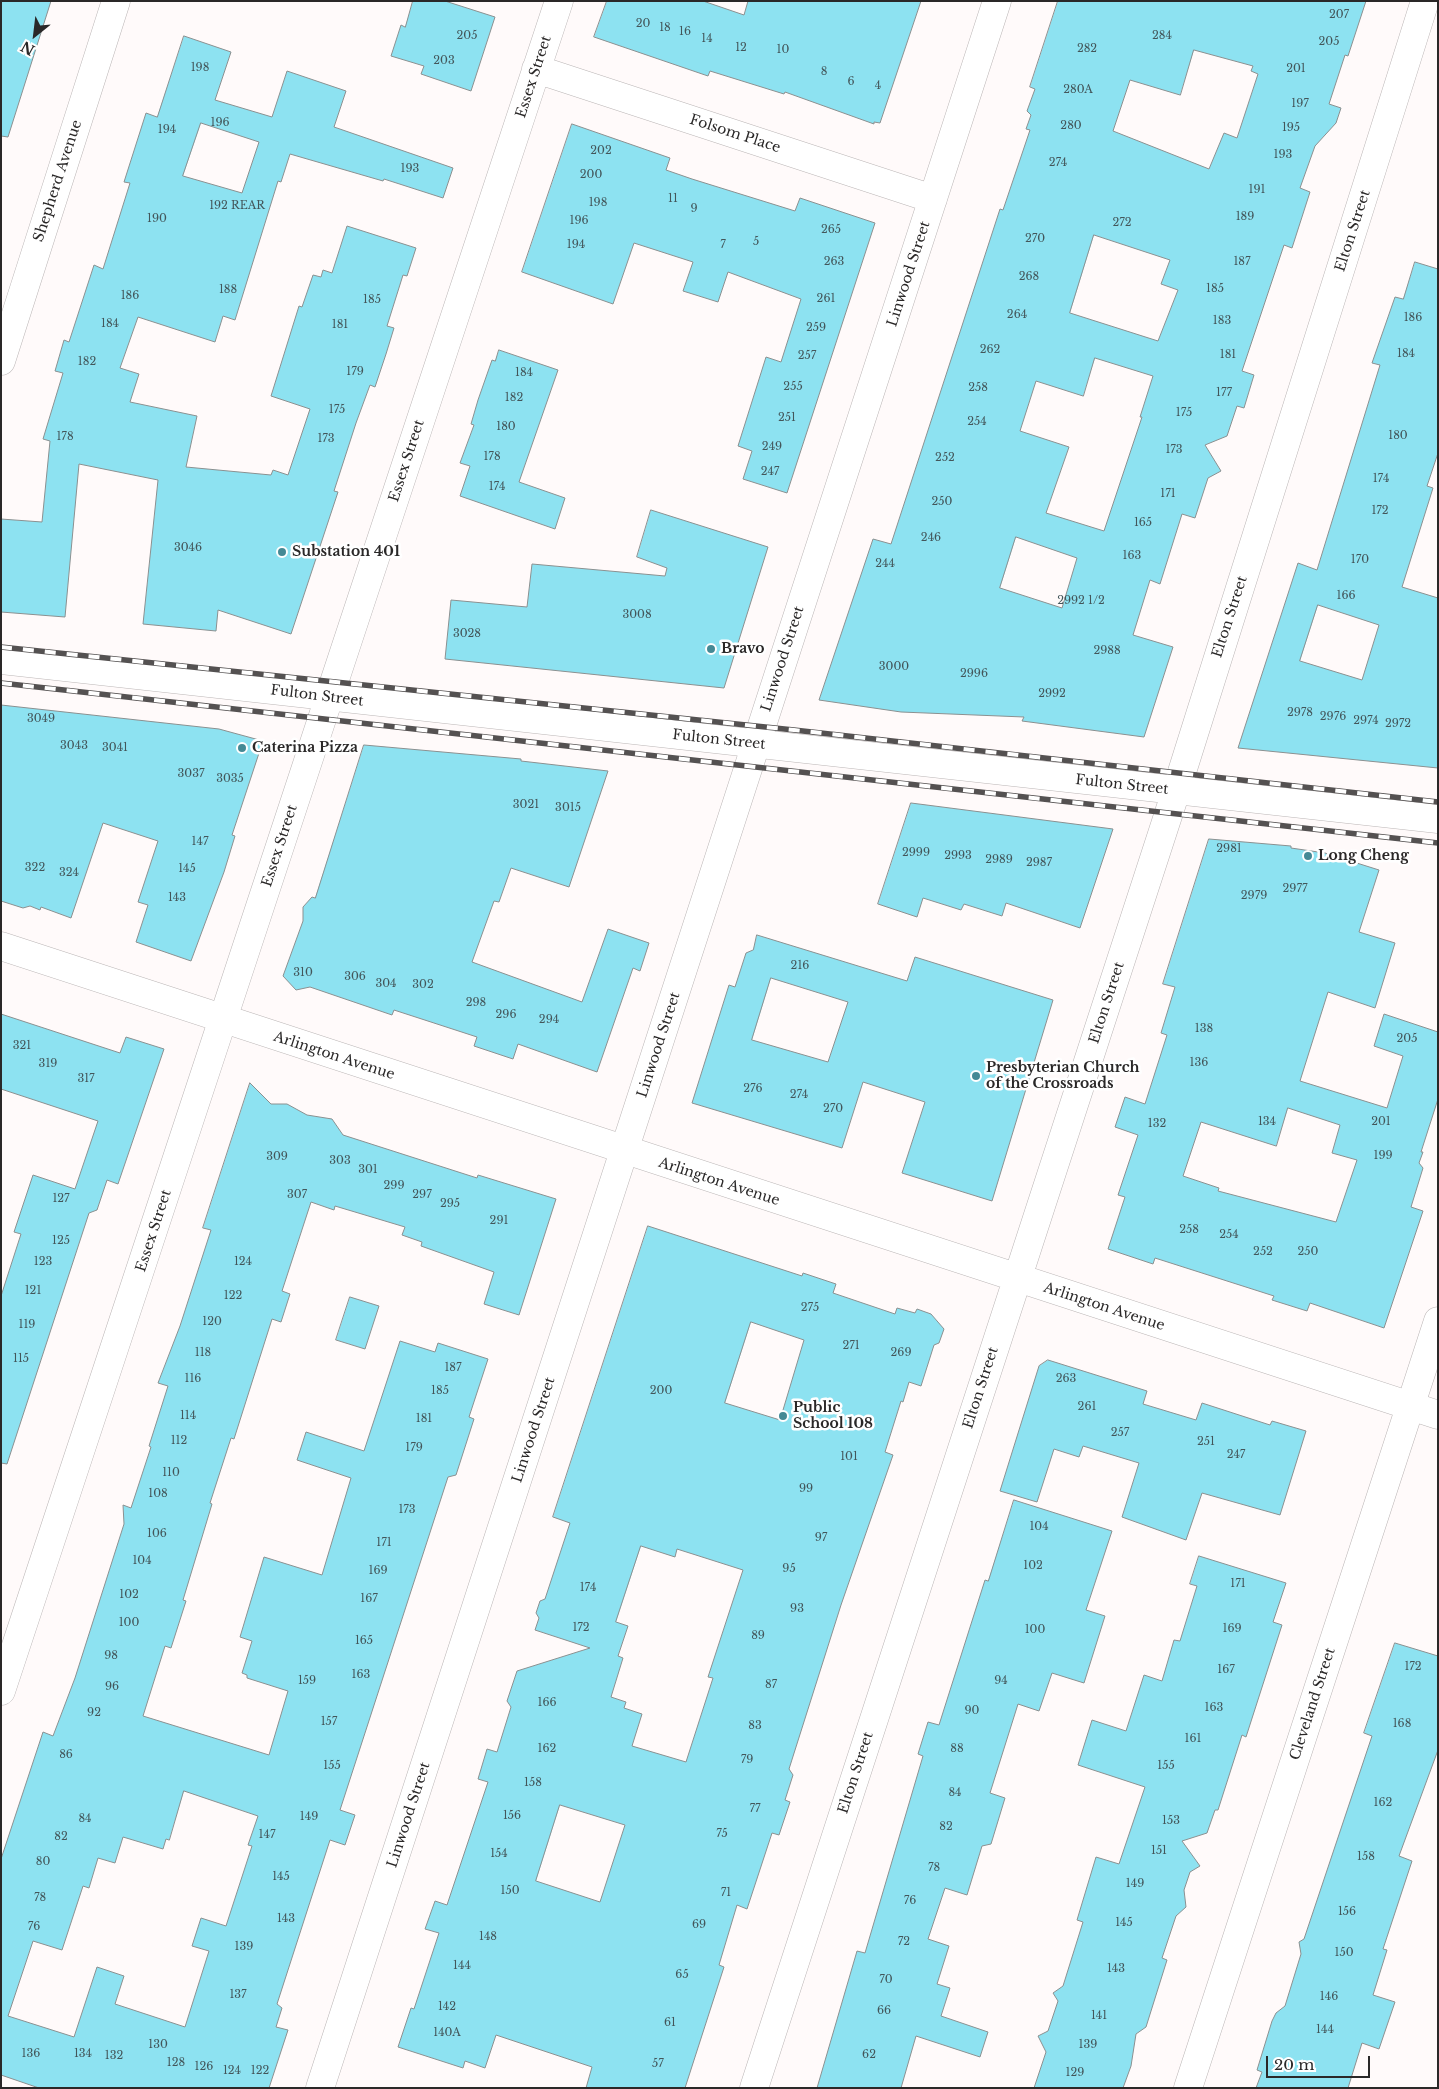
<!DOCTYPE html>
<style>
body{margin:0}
#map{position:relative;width:1439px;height:2089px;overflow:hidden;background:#fffafa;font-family:"Libre Baskerville",serif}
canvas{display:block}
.frame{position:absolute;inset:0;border:2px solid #2a2828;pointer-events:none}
.north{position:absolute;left:10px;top:10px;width:50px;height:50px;-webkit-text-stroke:4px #fff;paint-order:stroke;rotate:209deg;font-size:14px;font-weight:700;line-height:20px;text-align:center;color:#2a2828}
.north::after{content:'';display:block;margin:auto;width:18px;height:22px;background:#2a2828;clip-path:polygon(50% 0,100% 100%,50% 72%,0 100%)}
.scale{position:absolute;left:1266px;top:2056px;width:104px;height:22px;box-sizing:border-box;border:2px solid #2a2828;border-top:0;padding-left:6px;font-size:15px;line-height:18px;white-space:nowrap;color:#2a2828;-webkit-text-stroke:4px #fff;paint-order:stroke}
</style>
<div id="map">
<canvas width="1439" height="2089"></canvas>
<div class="frame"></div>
<div class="north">N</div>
<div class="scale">20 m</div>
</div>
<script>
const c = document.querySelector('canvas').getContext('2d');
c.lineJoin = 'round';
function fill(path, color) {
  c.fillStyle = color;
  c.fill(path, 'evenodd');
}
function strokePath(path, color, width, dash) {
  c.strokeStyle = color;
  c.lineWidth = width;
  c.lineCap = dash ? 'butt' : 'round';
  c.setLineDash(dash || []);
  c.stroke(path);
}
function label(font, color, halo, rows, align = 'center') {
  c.font = font + ' "Libre Baskerville",serif';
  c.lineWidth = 5;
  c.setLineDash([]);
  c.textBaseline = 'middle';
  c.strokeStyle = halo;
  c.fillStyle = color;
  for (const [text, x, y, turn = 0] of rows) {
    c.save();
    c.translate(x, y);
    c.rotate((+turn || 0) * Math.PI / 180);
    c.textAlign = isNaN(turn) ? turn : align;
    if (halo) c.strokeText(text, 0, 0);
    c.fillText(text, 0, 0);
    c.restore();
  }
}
const building = new Path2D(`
 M 1,1 L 51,1 L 8,137 L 1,136 Z
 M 413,1 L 445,1 L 495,17 L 471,91 L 421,74 L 424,66 L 391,56 L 401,25 L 405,27 Z
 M 607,1 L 703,1 L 744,15 L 748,1 L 921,1 L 880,123 L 874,122 L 874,124 L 785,92 L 784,94 L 710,71 L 708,76 L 594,37 Z
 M 1058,1 L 1366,1 L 1348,56 L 1345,55 L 1329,104 L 1341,108 L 1336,123 L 1315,146 L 1300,188 L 1310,192 L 1292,248 L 1284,245 L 1242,371 L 1254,375 L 1244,408 L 1237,406 L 1227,436 L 1205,445 L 1221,471 L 1208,478 L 1195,518 L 1182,514 L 1160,584 L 1150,580 L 1133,635 L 1173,647 L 1144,737 L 1022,721 L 1024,717 L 901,712 L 819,700 L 873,539 L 891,544 L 1000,209 L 1003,210 L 1030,130 L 1026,129 L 1031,115 L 1027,111 L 1035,89 L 1030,87 ZM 1194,50 L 1253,66 L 1251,71 L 1258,74 L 1237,138 L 1224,133 L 1209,169 L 1113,131 L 1130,80 L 1180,95 ZM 1094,235 L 1170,260 L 1161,284 L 1178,290 L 1158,341 L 1070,313 ZM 1095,358 L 1153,376 L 1140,417 L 1142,417 L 1104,531 L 1046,513 L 1069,447 L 1020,431 L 1036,381 L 1083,396 ZM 1016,537 L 1077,558 L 1062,608 L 1000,588 Z
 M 184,36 L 231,52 L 215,100 L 272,117 L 287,71 L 346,91 L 334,127 L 453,168 L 443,198 L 384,179 L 383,181 L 290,154 L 281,182 L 278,181 L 235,320 L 223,316 L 215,342 L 138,317 L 120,368 L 139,374 L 130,402 L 197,416 L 186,467 L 271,475 L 273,470 L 288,475 L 310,409 L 271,396 L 299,306 L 302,307 L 313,275 L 321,277 L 323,270 L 332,273 L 347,226 L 416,248 L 407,276 L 403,275 L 387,326 L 394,328 L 386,354 L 375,387 L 370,385 L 356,423 L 334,491 L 338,492 L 291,634 L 218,610 L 216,631 L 143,624 L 158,480 L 79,464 L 65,617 L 1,612 L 1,519 L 42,522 L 50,441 L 43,439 L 63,373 L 55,371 L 64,340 L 69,342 L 94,265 L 103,269 L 130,183 L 124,182 L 146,113 L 157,117 ZM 201,123 L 259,142 L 242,193 L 183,176 Z
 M 572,124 L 670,158 L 666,170 L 692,179 L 795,211 L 800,198 L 875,223 L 787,493 L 743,479 L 752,451 L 738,446 L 766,357 L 781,362 L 801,299 L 728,272 L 718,302 L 683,291 L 693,262 L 634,243 L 613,304 L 522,272 Z
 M 1415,262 L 1438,269 L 1438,453 L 1427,486 L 1433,488 L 1402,587 L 1438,598 L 1438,768 L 1238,748 L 1298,563 L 1317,570 L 1380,365 L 1372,363 L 1395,297 L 1403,299 ZM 1318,605 L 1379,625 L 1362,680 L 1300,661 Z
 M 499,350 L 558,370 L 519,482 L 565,498 L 555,529 L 460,496 L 470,466 L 460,463 L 474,425 L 471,424 L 478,400 L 492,360 L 495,361 Z
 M 651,510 L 768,547 L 724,688 L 445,659 L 451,600 L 527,607 L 532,564 L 665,576 L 667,568 L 637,557 Z
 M 1,705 L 219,729 L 263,741 L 232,835 L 235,836 L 224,872 L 191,961 L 136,942 L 148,905 L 138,902 L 158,841 L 103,823 L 71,918 L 41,907 L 40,910 L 30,906 L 23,908 L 1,901 Z
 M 364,745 L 521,759 L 521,761 L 608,771 L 569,887 L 511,868 L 499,902 L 494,901 L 472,962 L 582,1002 L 608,929 L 649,943 L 640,971 L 633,968 L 597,1072 L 518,1044 L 513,1059 L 474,1046 L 477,1037 L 394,1010 L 392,1015 L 310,987 L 296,990 L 283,976 L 303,921 L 303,907 L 312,897 L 315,898 Z
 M 911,803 L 1113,829 L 1080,928 L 1006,903 L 1002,916 L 964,904 L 961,910 L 923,898 L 917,917 L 878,904 Z
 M 1209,839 L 1291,846 L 1291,848 L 1325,853 L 1379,870 L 1359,932 L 1395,943 L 1375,1008 L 1328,992 L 1300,1081 L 1387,1108 L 1403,1056 L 1374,1046 L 1384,1014 L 1438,1032 L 1438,1099 L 1421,1152 L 1423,1152 L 1419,1163 L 1423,1168 L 1411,1207 L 1423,1211 L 1384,1328 L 1310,1303 L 1307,1311 L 1272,1300 L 1274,1296 L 1155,1258 L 1153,1264 L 1108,1249 L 1125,1197 L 1118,1195 L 1138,1135 L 1115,1127 L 1125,1097 L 1145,1104 L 1167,1035 L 1161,1033 L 1175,987 L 1163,984 ZM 1288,1108 L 1340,1125 L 1332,1153 L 1357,1160 L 1336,1222 L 1218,1191 L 1219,1188 L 1183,1176 L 1201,1122 L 1276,1146 Z
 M 757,935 L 907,981 L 915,957 L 1053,1000 L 992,1201 L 902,1173 L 925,1102 L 863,1082 L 842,1148 L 692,1103 L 729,985 L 735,987 L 746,953 L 753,950 ZM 771,978 L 848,1002 L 828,1062 L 752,1040 Z
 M 1,1014 L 120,1053 L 126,1037 L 164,1049 L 118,1184 L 107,1180 L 97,1210 L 89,1213 L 7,1464 L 1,1463 L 1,1296 L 21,1234 L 14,1232 L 33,1175 L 75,1189 L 98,1121 L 1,1089 Z
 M 250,1083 L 271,1104 L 287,1104 L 307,1115 L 332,1119 L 343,1135 L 477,1178 L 478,1175 L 556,1199 L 519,1315 L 484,1304 L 494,1272 L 421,1246 L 422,1242 L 402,1235 L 405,1227 L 335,1206 L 334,1210 L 311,1202 L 282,1291 L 290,1294 L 281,1322 L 272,1319 L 234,1439 L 231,1438 L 210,1503 L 212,1504 L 183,1600 L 186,1601 L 171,1648 L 165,1646 L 143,1716 L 269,1755 L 288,1691 L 247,1678 L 247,1675 L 242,1673 L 252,1641 L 240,1637 L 264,1557 L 322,1575 L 351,1478 L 297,1460 L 306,1432 L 364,1451 L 400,1341 L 435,1352 L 438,1343 L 488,1359 L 469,1417 L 474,1419 L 456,1475 L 448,1477 L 340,1810 L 355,1815 L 345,1845 L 330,1840 L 277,2004 L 282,2008 L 276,2027 L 288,2030 L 269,2088 L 39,2088 L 1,2075 L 1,1859 L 43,1732 L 53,1736 L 75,1678 L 124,1524 L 123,1505 L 131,1508 L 151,1447 L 149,1446 L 168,1386 L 158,1383 L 180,1326 L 211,1230 L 203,1228 ZM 184,1791 L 258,1816 L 248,1845 L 252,1846 L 226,1926 L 201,1918 L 192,1946 L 209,1951 L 185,2027 L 115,2004 L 124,1976 L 97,1967 L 74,2037 L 8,2016 L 33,1941 L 62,1950 L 83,1886 L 89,1888 L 98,1858 L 115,1863 L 123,1837 L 163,1849 L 166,1839 L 169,1840 Z
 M 648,1226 L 802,1276 L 803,1273 L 836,1284 L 833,1293 L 895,1314 L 897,1308 L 915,1313 L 917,1309 L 931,1314 L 944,1329 L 939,1343 L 934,1345 L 921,1386 L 909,1382 L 903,1402 L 901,1401 L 885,1452 L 893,1455 L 841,1605 L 789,1769 L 793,1775 L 785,1800 L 790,1802 L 779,1835 L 772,1833 L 747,1909 L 737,1905 L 719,1965 L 724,1967 L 685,2088 L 586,2088 L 592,2067 L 496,2035 L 485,2068 L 465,2061 L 463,2068 L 398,2047 L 411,2008 L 414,2009 L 439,1933 L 425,1929 L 435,1901 L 447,1905 L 488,1782 L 478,1779 L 487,1749 L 497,1752 L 511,1707 L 507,1701 L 517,1671 L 590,1648 L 535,1630 L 539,1618 L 536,1613 L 540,1601 L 545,1599 L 570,1523 L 553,1517 ZM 751,1322 L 804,1340 L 780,1420 L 725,1403 ZM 641,1546 L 675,1557 L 677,1549 L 743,1570 L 708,1677 L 713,1678 L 686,1762 L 632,1746 L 642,1714 L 624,1708 L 626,1702 L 611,1697 L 623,1658 L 618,1656 L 628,1626 L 616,1622 ZM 560,1805 L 625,1825 L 600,1902 L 536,1881 Z
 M 350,1297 L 379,1306 L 365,1349 L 336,1340 Z
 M 1048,1360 L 1147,1391 L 1143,1404 L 1196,1420 L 1202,1403 L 1270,1425 L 1272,1421 L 1306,1431 L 1280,1515 L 1202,1493 L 1186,1540 L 1122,1517 L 1139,1463 L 1083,1446 L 1079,1457 L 1054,1449 L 1037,1502 L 1000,1491 L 1039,1366 Z
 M 1014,1500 L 1112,1531 L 1086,1610 L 1105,1616 L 1084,1683 L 1052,1673 L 1039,1711 L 1018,1704 L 990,1793 L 1005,1798 L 991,1844 L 982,1846 L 967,1895 L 945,1888 L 928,1939 L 949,1946 L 937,1984 L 950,1988 L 941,2016 L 988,2032 L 980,2057 L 916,2036 L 901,2088 L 817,2088 L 857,1951 L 865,1953 L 923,1756 L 918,1754 L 928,1722 L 939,1725 L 985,1580 L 988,1581 Z
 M 1199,1556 L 1286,1583 L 1273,1622 L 1282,1625 L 1246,1737 L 1242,1735 L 1218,1810 L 1215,1810 L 1207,1833 L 1182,1841 L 1200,1866 L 1190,1872 L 1184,1890 L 1186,1907 L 1176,1916 L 1162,1958 L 1167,1960 L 1146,2027 L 1136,2034 L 1131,2066 L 1123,2088 L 1034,2088 L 1046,2052 L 1038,2036 L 1048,2031 L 1058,2001 L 1053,1993 L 1063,1986 L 1083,1922 L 1077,1920 L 1096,1857 L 1119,1864 L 1145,1787 L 1078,1765 L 1092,1720 L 1126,1731 L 1144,1675 L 1162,1681 L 1174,1640 L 1180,1641 L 1197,1586 L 1190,1584 Z
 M 1395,1643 L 1438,1656 L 1438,1750 L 1399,1856 L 1412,1861 L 1383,1949 L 1387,1950 L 1373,1995 L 1395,2002 L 1379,2049 L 1362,2043 L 1348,2088 L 1256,2088 L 1262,2072 L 1257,2070 L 1272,2021 L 1276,2013 L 1285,2006 L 1301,1954 L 1299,1942 L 1304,1939 L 1372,1736 L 1364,1733 Z`);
fill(building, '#8de2f1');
strokePath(building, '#8b9090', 1);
const minor = new Path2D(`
 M 536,69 L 933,199
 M 1,361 L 116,1
 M 1,946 L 1438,1415
 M 1,1691 L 559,1
 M 320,2088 L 997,1
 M 754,2088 L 1176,791 L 1425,1
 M 1188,2088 L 1438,1321`);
const tertiary = new Path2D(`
 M 1,660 L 1438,819`);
strokePath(minor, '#bbb6b6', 29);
strokePath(tertiary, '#bbb6b6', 29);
strokePath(minor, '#fff', 28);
strokePath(tertiary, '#fff', 28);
const rail = new Path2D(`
 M 1,647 L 794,730 L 1438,802
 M 1,683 L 1438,843`);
strokePath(rail, '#545151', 5.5);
strokePath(rail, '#fff', 4, [11]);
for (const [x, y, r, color] of [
 [282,552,5,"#448995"],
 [711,649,5,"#448995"],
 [242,748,5,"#448995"],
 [1308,856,5,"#448995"],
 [976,1076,5,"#448995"],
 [783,1416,5,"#448995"]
]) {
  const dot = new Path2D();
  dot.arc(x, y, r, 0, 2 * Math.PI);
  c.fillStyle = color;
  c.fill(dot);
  strokePath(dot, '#fff', 2);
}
label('11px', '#43565a', null, [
 ["207",1339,15],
 ["20",643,24],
 ["18",665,28],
 ["16",685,32],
 ["205",467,36],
 ["284",1162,36],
 ["14",707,39],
 ["205",1329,42],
 ["12",741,48],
 ["282",1087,49],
 ["10",783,50],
 ["203",444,61],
 ["198",200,68],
 ["201",1296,69],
 ["8",824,72],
 ["6",851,82],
 ["4",878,86],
 ["280A",1078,90],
 ["197",1300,104],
 ["196",220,123],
 ["280",1071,126],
 ["195",1291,128],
 ["194",167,130],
 ["202",601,151],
 ["193",1283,155],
 ["274",1058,163],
 ["193",410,169],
 ["200",591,175],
 ["191",1257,190],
 ["11",673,199],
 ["198",598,203],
 ["192 REAR",237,206],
 ["9",694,209],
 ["189",1245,217],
 ["190",157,219],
 ["196",579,221],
 ["272",1122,223],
 ["265",831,230],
 ["270",1035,239],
 ["5",756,242],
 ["194",576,245],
 ["7",723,245],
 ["263",834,262],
 ["187",1242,262],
 ["268",1029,277],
 ["185",1215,289],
 ["188",228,290],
 ["186",130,296],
 ["261",826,299],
 ["185",372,300],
 ["264",1017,315],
 ["186",1413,318],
 ["183",1222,321],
 ["184",110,324],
 ["181",340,325],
 ["259",816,328],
 ["262",990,350],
 ["184",1406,354],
 ["181",1228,355],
 ["257",807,356],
 ["182",87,362],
 ["179",355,372],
 ["184",524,373],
 ["255",793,387],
 ["258",978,388],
 ["177",1224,393],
 ["182",514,398],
 ["175",337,410],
 ["175",1184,413],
 ["251",787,418],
 ["254",977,422],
 ["180",506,427],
 ["180",1398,436],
 ["178",65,437],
 ["173",326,439],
 ["249",772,447],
 ["173",1174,450],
 ["178",492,457],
 ["252",945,458],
 ["247",770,472],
 ["174",1381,479],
 ["174",497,487],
 ["171",1168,494],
 ["250",942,502],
 ["172",1380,511],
 ["165",1143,523],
 ["246",931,538],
 ["3046",188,548],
 ["163",1132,556],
 ["170",1360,560],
 ["244",885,564],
 ["166",1346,596],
 ["2992 1/2",1081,601],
 ["3008",637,615],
 ["3028",467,634],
 ["2988",1107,651],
 ["3000",894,667],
 ["2996",974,674],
 ["2992",1052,694],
 ["2978",1300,713],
 ["2976",1333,717],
 ["3049",41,719],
 ["2974",1366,721],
 ["2972",1398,724],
 ["3043",74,746],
 ["3041",115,748],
 ["3037",191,774],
 ["3035",230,779],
 ["3021",526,805],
 ["3015",568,808],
 ["147",200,842],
 ["2981",1229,849],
 ["2999",916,853],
 ["2993",958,856],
 ["2989",999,860],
 ["2987",1039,863],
 ["322",35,868],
 ["145",187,869],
 ["324",69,873],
 ["2977",1295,889],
 ["2979",1254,896],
 ["143",177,898],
 ["216",800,966],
 ["310",303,973],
 ["306",355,977],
 ["304",386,984],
 ["302",423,985],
 ["298",476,1003],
 ["296",506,1015],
 ["294",549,1020],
 ["138",1204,1029],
 ["205",1407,1039],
 ["321",22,1046],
 ["136",1199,1063],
 ["319",48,1064],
 ["317",86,1079],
 ["276",753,1089],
 ["274",799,1095],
 ["270",833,1109],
 ["134",1267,1122],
 ["201",1381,1122],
 ["132",1157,1124],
 ["199",1383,1156],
 ["309",277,1157],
 ["303",340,1161],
 ["301",368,1170],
 ["299",394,1186],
 ["307",297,1195],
 ["297",422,1195],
 ["127",61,1199],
 ["295",450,1204],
 ["291",499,1221],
 ["258",1189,1230],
 ["254",1229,1235],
 ["125",61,1241],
 ["252",1263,1252],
 ["250",1308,1252],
 ["123",43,1262],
 ["124",243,1262],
 ["121",33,1291],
 ["122",233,1296],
 ["275",810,1308],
 ["120",212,1322],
 ["119",27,1325],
 ["271",851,1346],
 ["118",203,1353],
 ["269",901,1353],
 ["115",21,1359],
 ["187",453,1368],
 ["116",193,1379],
 ["263",1066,1379],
 ["185",440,1391],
 ["200",661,1391],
 ["261",1087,1407],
 ["114",188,1416],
 ["181",424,1419],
 ["257",1120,1433],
 ["112",179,1441],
 ["251",1206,1442],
 ["179",414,1448],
 ["247",1236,1455],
 ["101",849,1457],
 ["110",171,1473],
 ["99",806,1489],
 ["108",158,1494],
 ["173",407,1510],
 ["104",1039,1527],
 ["106",157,1534],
 ["97",821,1538],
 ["171",384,1543],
 ["104",142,1561],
 ["102",1033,1566],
 ["95",789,1569],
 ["169",378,1571],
 ["171",1238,1584],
 ["174",588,1588],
 ["102",129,1595],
 ["167",369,1599],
 ["93",797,1609],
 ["100",129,1623],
 ["172",581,1628],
 ["169",1232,1629],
 ["100",1035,1630],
 ["89",758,1636],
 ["165",364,1641],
 ["98",111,1656],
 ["172",1413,1667],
 ["167",1226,1670],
 ["163",361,1675],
 ["159",307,1681],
 ["94",1001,1681],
 ["87",771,1685],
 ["96",112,1687],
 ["166",547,1703],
 ["163",1214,1708],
 ["90",972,1711],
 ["92",94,1713],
 ["157",329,1722],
 ["168",1402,1724],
 ["83",755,1726],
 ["161",1193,1739],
 ["162",547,1749],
 ["88",957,1749],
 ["86",66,1755],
 ["79",747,1760],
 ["155",332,1766],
 ["155",1166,1766],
 ["158",533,1783],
 ["84",955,1793],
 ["162",1383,1803],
 ["77",755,1809],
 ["156",512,1816],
 ["149",309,1817],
 ["84",85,1819],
 ["153",1171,1821],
 ["82",946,1827],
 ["75",722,1834],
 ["147",267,1835],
 ["82",61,1837],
 ["151",1159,1851],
 ["154",499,1854],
 ["158",1366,1857],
 ["80",43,1862],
 ["78",934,1868],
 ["145",281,1877],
 ["149",1135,1884],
 ["150",510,1891],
 ["71",726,1893],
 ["78",40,1898],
 ["76",910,1901],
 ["156",1347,1912],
 ["143",286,1919],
 ["145",1124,1923],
 ["69",699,1925],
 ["76",34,1927],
 ["148",488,1937],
 ["72",904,1942],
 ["139",244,1947],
 ["150",1344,1953],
 ["144",462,1966],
 ["143",1116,1969],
 ["65",682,1975],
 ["70",886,1980],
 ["137",238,1995],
 ["146",1329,1997],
 ["142",447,2007],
 ["66",884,2011],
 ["141",1099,2016],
 ["61",670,2023],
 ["144",1325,2030],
 ["140A",447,2033],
 ["130",158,2045],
 ["139",1088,2045],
 ["136",31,2054],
 ["134",83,2054],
 ["62",869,2055],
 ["132",114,2056],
 ["128",176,2063],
 ["57",658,2064],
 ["126",204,2067],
 ["124",232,2071],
 ["122",260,2071],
 ["129",1075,2073]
]);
label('14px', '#2a2828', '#fff', [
 ["Essex Street",534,77,-72],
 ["Folsom Place",735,134,18],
 ["Shepherd Avenue",58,181,-72],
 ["Elton Street",1353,231,-72],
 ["Linwood Street",909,274,-72],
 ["Essex Street",407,461,-72],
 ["Elton Street",1230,617,-72],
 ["Linwood Street",783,659,-72],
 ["Fulton Street",317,696,7],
 ["Fulton Street",719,740,6],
 ["Fulton Street",1122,785,6],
 ["Essex Street",280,846,-72],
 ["Elton Street",1107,1003,-72],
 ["Linwood Street",659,1045,-72],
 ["Arlington Avenue",334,1056,18],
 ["Arlington Avenue",719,1182,18],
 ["Essex Street",154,1231,-72],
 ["Arlington Avenue",1104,1307,18],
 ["Elton Street",981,1388,-72],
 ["Linwood Street",534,1430,-72],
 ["Cleveland Street",1313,1704,-72],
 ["Elton Street",856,1773,-72],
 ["Linwood Street",409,1815,-72]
]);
label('bold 14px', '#2a2828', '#fff', [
 ["Substation 401",292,552],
 ["Bravo",721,649],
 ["Caterina Pizza",252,748],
 ["Long Cheng",1318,856],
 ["Presbyterian Church",986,1068],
 ["of the Crossroads",986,1084],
 ["Public",793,1408],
 ["School 108",793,1424]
], 'left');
</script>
